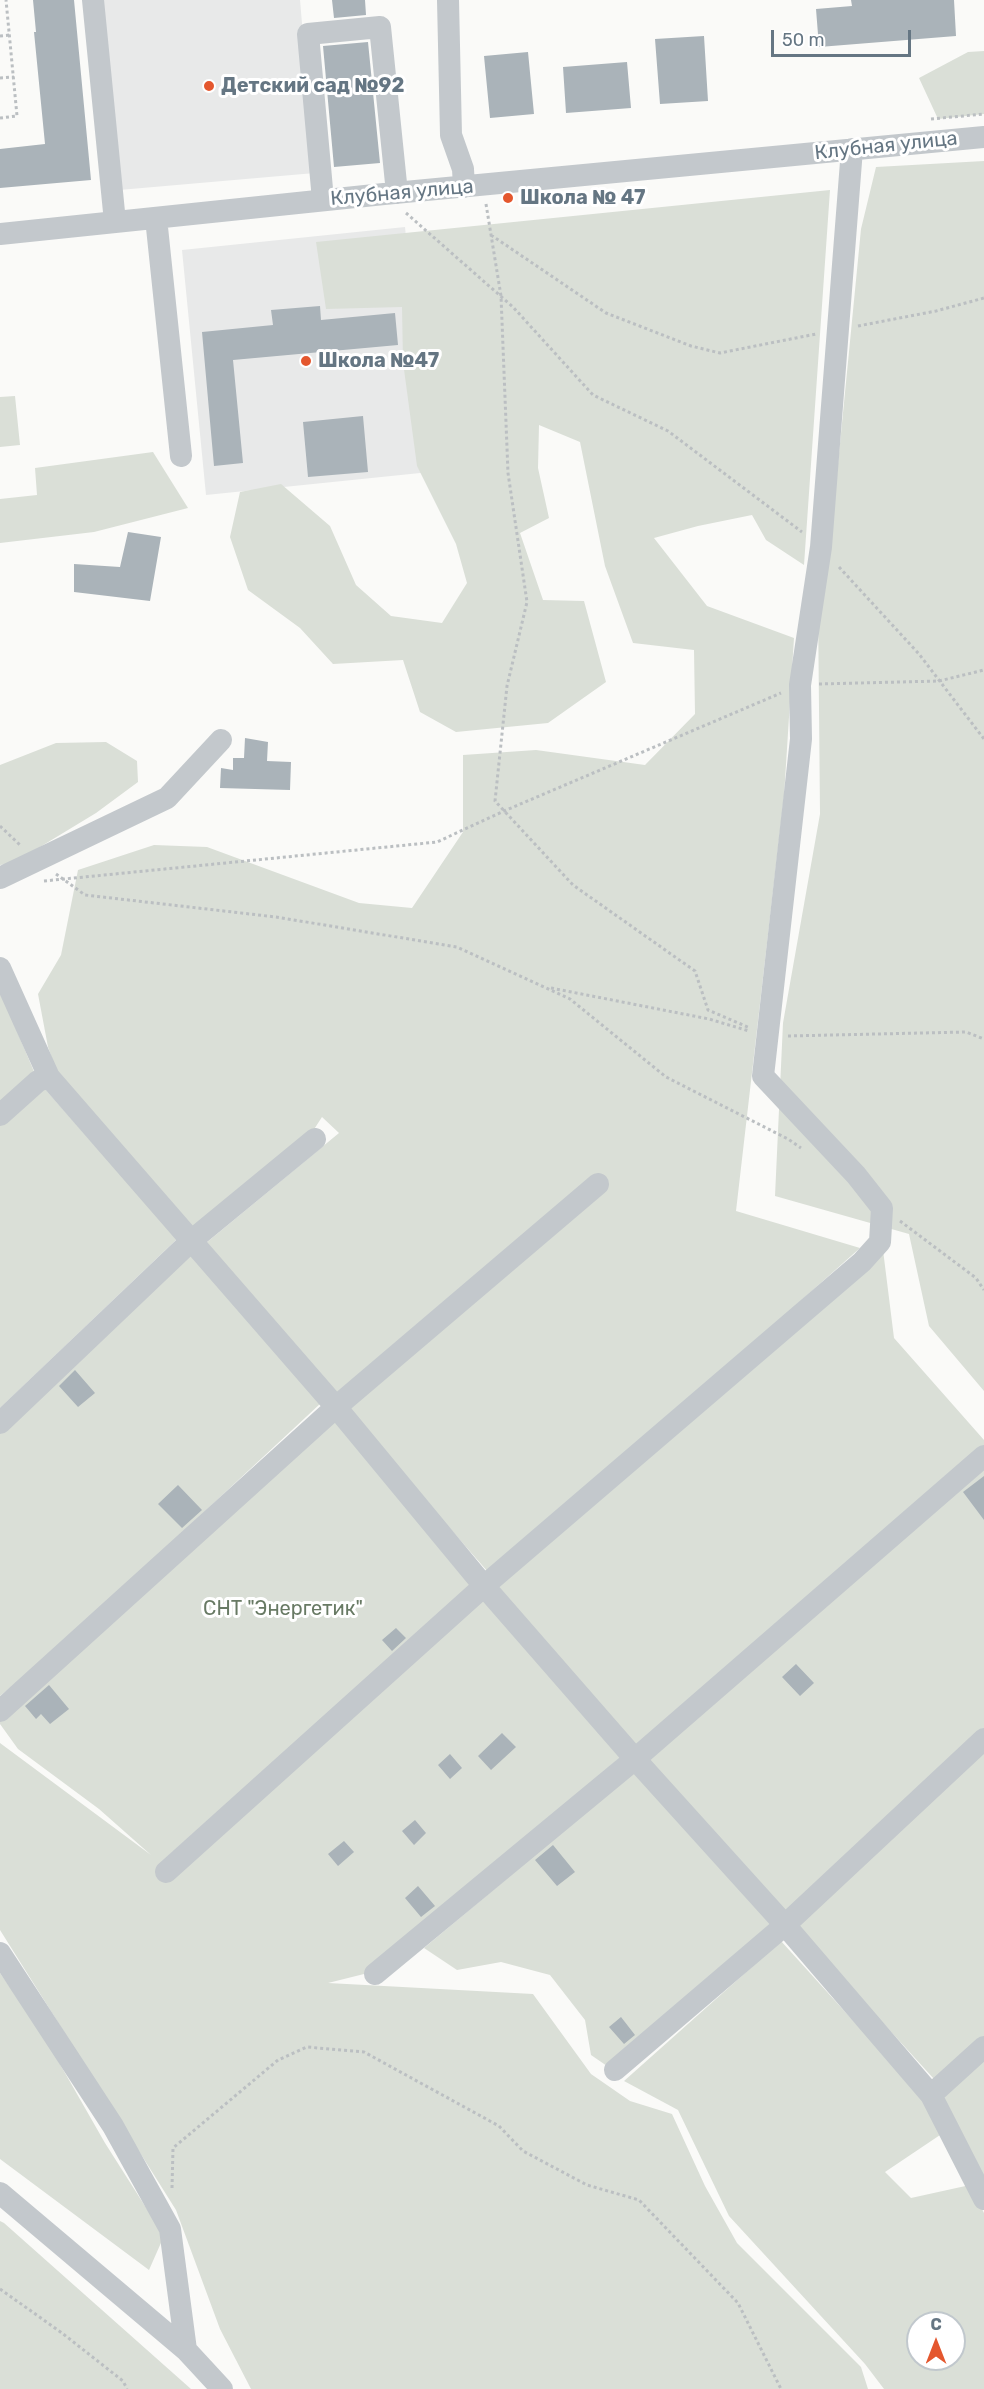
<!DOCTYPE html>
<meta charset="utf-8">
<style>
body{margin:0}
#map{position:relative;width:984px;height:2389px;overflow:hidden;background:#fafaf8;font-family:Rubik,sans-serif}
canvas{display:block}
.north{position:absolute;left:906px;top:2311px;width:60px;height:60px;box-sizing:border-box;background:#fff;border:2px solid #c1c8cd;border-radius:50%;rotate:0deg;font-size:16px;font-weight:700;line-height:24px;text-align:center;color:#657683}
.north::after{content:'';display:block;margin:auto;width:21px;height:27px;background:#e4572e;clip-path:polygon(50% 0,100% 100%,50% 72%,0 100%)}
.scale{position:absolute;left:771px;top:30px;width:140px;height:27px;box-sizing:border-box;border:3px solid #657683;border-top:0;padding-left:8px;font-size:18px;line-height:21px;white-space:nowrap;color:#657683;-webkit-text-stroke:4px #fff;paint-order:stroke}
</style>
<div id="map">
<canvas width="984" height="2389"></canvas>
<div class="north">С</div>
<div class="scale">50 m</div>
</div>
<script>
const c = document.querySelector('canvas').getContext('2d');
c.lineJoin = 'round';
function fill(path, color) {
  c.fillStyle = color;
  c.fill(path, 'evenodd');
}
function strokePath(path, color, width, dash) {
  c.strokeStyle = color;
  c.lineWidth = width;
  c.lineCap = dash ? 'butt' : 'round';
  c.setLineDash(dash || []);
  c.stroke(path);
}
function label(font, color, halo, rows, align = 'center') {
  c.font = font + ' Rubik,sans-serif';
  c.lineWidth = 6;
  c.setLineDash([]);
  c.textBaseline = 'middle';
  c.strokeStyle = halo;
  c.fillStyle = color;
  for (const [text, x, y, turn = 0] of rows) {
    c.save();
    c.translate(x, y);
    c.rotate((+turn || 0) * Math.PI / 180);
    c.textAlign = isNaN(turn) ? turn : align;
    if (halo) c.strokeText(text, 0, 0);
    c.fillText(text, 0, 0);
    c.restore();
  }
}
fill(new Path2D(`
 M 103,0 L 300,0 L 315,173 L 119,190 Z
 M 405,227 L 430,472 L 206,495 L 182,250 Z`), '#e8e9e9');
fill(new Path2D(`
 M 984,51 L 984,114 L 938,119 L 919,78 L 968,52 Z
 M 984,161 L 984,1391 L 929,1326 L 909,1234 L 775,1196 L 783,1023 L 820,814 L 818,604 L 833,515 L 861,229 L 876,167 Z
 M 830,190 L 804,565 L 766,540 L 752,515 L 698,526 L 654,538 L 707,606 L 794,638 L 784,796 L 736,1211 L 860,1248 L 668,1419 L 488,1572 L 345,1408 L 332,1396 L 206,1243 L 339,1133 L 322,1117 L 309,1137 L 191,1230 L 58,1075 L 48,1047 L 38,994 L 61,955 L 78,870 L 154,845 L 207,847 L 359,903 L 412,908 L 463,832 L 463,755 L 536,750 L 645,765 L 695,714 L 694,650 L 633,643 L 605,566 L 580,442 L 539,425 L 538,468 L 549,518 L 520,533 L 543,600 L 584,601 L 606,682 L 548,723 L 456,732 L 420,712 L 403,660 L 333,664 L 300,628 L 248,590 L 230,537 L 240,492 L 281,484 L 330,526 L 356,585 L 391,616 L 442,623 L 467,583 L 456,544 L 417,466 L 403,362 L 402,307 L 326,309 L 316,242 Z
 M 15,396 L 20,445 L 0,447 L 0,397 Z
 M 153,452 L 188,508 L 94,532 L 0,543 L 0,499 L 37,495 L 35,468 Z
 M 106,742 L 137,761 L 138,782 L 96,813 L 40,847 L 37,860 L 0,865 L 0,765 L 56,743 Z
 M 0,991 L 38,1081 L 177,1239 L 0,1408 Z
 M 883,1250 L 894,1338 L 984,1440 L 984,2178 L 934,2079 L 784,1914 L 495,1585 Z
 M 191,1254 L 321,1403 L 56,1650 L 0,1696 L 0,1430 Z
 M 334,1419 L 473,1583 L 160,1863 L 485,1595 L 623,1755 L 368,1973 L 328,1983 L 533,1994 L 591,2074 L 630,2101 L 672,2114 L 705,2186 L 737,2243 L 861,2367 L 868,2389 L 251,2389 L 220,2329 L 176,2210 L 0,1930 L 0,1743 L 151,1855 L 99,1809 L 18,1749 L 0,1724 L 0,1718 Z
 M 635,1771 L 776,1926 L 607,2066 L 591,2055 L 585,2020 L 550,1975 L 501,1962 L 457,1970 L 424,1948 Z
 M 781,1941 L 923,2098 L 943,2133 L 885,2172 L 911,2198 L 970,2185 L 984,2213 L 984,2389 L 884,2389 L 865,2364 L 729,2216 L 678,2110 L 624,2081 ZM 918,2323 L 954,2323 L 954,2359 L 918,2359 Z
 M 0,1973 L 45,2038 L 105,2143 L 164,2236 L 149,2270 L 0,2159 Z
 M 0,2221 L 4,2223 L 191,2389 L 0,2389 Z`), '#dadfd7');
fill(new Path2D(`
 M 33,0 L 74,0 L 91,180 L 0,188 L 0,149 L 45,144 L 34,32 L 36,32 Z
 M 332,0 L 365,0 L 366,15 L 334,18 Z
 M 851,0 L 954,0 L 956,36 L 819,47 L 816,9 L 852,6 Z
 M 704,36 L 708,101 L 660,104 L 655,39 Z
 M 368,42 L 380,163 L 334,167 L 323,46 Z
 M 528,52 L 534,114 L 490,118 L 484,56 Z
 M 627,62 L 631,108 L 566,113 L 563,67 Z
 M 320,306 L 321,320 L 395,313 L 398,345 L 233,360 L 243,463 L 214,466 L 202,332 L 273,325 L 271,310 Z
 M 363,416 L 368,472 L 308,477 L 303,422 Z
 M 128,532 L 161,537 L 150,601 L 74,592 L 74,564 L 120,567 Z
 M 245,738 L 268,742 L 267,761 L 291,762 L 290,790 L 220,788 L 221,768 L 233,770 L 233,758 L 244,758 Z
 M 75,1370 L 95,1393 L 78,1407 L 59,1386 Z
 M 984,1476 L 984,1520 L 963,1492 Z
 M 178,1485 L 202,1510 L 182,1528 L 158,1504 Z
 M 396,1628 L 406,1638 L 392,1651 L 382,1640 Z
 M 796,1664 L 814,1683 L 800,1696 L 782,1677 Z
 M 49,1685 L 69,1709 L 50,1724 L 41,1714 L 36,1719 L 25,1706 Z
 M 502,1733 L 516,1747 L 491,1770 L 478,1756 Z
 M 450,1754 L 462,1768 L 450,1779 L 438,1765 Z
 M 415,1820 L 426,1833 L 414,1845 L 402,1831 Z
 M 344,1841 L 354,1852 L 338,1866 L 328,1854 Z
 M 553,1845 L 575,1872 L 557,1886 L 535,1860 Z
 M 418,1886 L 435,1906 L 421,1917 L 405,1898 Z
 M 621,2017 L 635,2035 L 624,2044 L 609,2027 Z`), '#aab3b9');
strokePath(new Path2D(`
 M 0,36 L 10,35
 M 0,78 L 14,77
 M 0,118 L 17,116 L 6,0
 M 931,119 L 984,114
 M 486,204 L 501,296 L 508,473 L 527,602 L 507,686 L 495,801 L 573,885 L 695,971 L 708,1010 L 750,1028
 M 406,213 L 513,307 L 593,395 L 668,431 L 802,532
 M 491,235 L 606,313 L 691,346 L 720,353 L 816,334
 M 858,326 L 936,311 L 984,298
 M 839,567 L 919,654 L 984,739
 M 819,684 L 939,681 L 984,670
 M 0,826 L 20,845
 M 56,874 L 85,895 L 276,917 L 457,947 L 570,999 L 666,1077 L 788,1139 L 801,1148
 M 44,881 L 437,842 L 504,811 L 781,693
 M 551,988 L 709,1019 L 749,1031
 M 788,1036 L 966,1032 L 984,1039
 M 900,1221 L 976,1278 L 984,1290
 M 172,2188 L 173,2148 L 278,2060 L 307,2047 L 364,2052 L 499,2126 L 523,2151 L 587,2185 L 639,2200 L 738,2303 L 781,2389
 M 0,2289 L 62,2333 L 123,2381 L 127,2389`), '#bbbfc2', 3, [3, 3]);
strokePath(new Path2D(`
 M 93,0 L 115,222
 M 448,0 L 451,135 L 463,169 L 464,187
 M 323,200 L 308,34 L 380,27 L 397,193
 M 156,218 L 181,456
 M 0,234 L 384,194 L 984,137
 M 0,878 L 167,798 L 221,740
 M 0,968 L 49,1077 L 336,1407 L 484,1586 L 635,1759 L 785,1925 L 931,2095 L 984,2199
 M 0,1115 L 38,1081 L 49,1077
 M 0,1423 L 191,1241 L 315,1139
 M 0,1711 L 336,1407 L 598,1184
 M 166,1872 L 484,1586 L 862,1262 L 880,1242 L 882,1208 L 856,1175 L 763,1076 L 801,739 L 800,685 L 821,547 L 852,149
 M 0,1953 L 113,2126 L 170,2229 L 186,2350
 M 375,1974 L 635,1759 L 984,1456
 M 615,2070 L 785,1925 L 984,1739
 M 931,2095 L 984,2047
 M 0,2193 L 186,2350 L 222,2389`), '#c3c8cc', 22);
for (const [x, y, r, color] of [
 [209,86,6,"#e4572e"],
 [508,198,6,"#e4572e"],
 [306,361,6,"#e4572e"]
]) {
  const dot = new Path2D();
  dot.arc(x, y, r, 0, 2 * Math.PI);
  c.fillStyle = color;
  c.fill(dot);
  strokePath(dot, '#fff', 2);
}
label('bold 20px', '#657683', '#fff', [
 ["Детский сад №92",221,86],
 ["Школа № 47",520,198],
 ["Школа №47",318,361]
], 'left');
label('20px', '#657683', '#fff', [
 ["Клубная улица",886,146,-6],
 ["Клубная улица",402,193,-5]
]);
label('20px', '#687a64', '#fff', [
 ["СНТ \"Энергетик\"",283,1609]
]);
</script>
